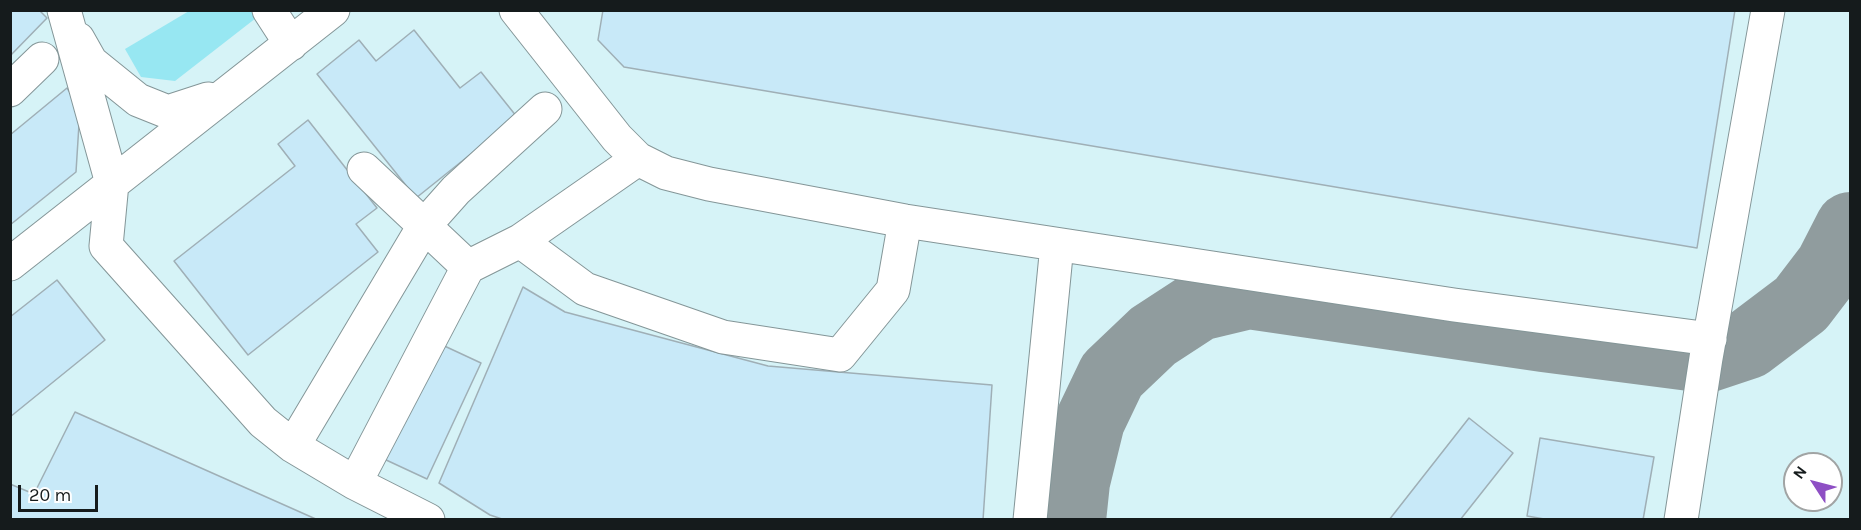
<!DOCTYPE html>
<style>
body{margin:0}
#map{position:relative;width:1861px;height:530px;overflow:hidden;background:#edfdff;font-family:Karla,sans-serif}
canvas{display:block}
.frame{position:absolute;inset:0;border:12px solid #151b1c;pointer-events:none}
.north{position:absolute;left:1783px;top:452px;width:60px;height:60px;box-sizing:border-box;background:#fff;border:2px solid #a1a4a4;border-radius:50%;rotate:306deg;font-size:16px;font-weight:700;line-height:24px;text-align:center;color:#151b1c}
.north::after{content:'';display:block;margin:auto;width:21px;height:27px;background:#8e4fc4;clip-path:polygon(50% 0,100% 100%,50% 72%,0 100%)}
.scale{position:absolute;left:18px;top:485px;width:80px;height:27px;box-sizing:border-box;border:3px solid #151b1c;border-top:0;padding-left:8px;font-size:18px;line-height:21px;white-space:nowrap;color:#151b1c;-webkit-text-stroke:4px #fff;paint-order:stroke}
</style>
<div id="map">
<canvas width="1861" height="530"></canvas>
<div class="frame"></div>
<div class="north">N</div>
<div class="scale">20 m</div>
</div>
<script>
const c = document.querySelector('canvas').getContext('2d');
c.lineJoin = 'round';
function fill(path, color) {
  c.fillStyle = color;
  c.fill(path, 'evenodd');
}
function strokePath(path, color, width, dash) {
  c.strokeStyle = color;
  c.lineWidth = width;
  c.lineCap = dash ? 'butt' : 'round';
  c.setLineDash(dash || []);
  c.stroke(path);
}
fill(new Path2D(`
 M 10,11 L 1850,11 L 1850,519 L 11,519 ZM 1795,464 L 1831,464 L 1831,500 L 1795,500 Z`), '#d6f3f7');
fill(new Path2D(`
 M 189,11 L 265,11 L 175,81 L 141,77 L 125,49 Z`), '#97e7f2');
strokePath(new Path2D(`
 M 1071,520 L 1075,482 L 1090,421 L 1112,375 L 1153,336 L 1199,306 L 1249,294 L 1544,337 L 1706,358 L 1748,344 L 1801,304 L 1830,266 L 1850,227`), '#909c9e', 70);
const building = new Path2D(`
 M 10,10 L 39,10 L 47,18 L 10,56 Z
 M 603,10 L 1735,10 L 1697,248 L 624,67 L 598,40 Z
 M 414,30 L 460,88 L 481,72 L 517,117 L 416,198 L 317,74 L 359,40 L 376,61 Z
 M 67,88 L 80,108 L 76,172 L 10,225 L 10,135 Z
 M 308,120 L 377,208 L 356,224 L 378,252 L 248,355 L 174,261 L 295,166 L 278,144 Z
 M 57,280 L 105,340 L 10,417 L 10,317 Z
 M 523,287 L 565,312 L 768,366 L 992,385 L 983,520 L 505,520 L 490,515 L 439,483 Z
 M 438,343 L 481,363 L 427,479 L 384,459 Z
 M 75,412 L 318,520 L 10,520 L 10,484 L 34,494 Z
 M 1469,418 L 1513,453 L 1460,520 L 1389,520 Z
 M 1540,438 L 1654,457 L 1643,520 L 1550,520 L 1527,516 Z`);
fill(building, '#c8e9f8');
strokePath(building, '#9fafb6', 1.5);
const minor = new Path2D(`
 M 64,10 L 112,183 L 106,246 L 263,422 L 293,446 L 355,483 L 428,520
 M 269,10 L 291,44
 M 516,10 L 617,138 L 638,159 L 666,173 L 709,184 L 905,221 L 1454,305 L 1710,339
 M 78,39 L 91,62 L 138,100 L 168,112 L 208,99
 M 10,90 L 42,59
 M 364,169 L 468,267
 M 520,241 L 585,289 L 723,337 L 840,355 L 893,290 L 905,221
 M 10,264 L 333,10
 M 293,446 L 424,226 L 456,190 L 545,109
 M 355,483 L 468,267 L 520,241 L 638,159
 M 1030,520 L 1057,245
 M 1681,520 L 1706,358 L 1768,10`);
strokePath(minor, '#849698', 35);
strokePath(minor, '#fff', 33);
</script>
